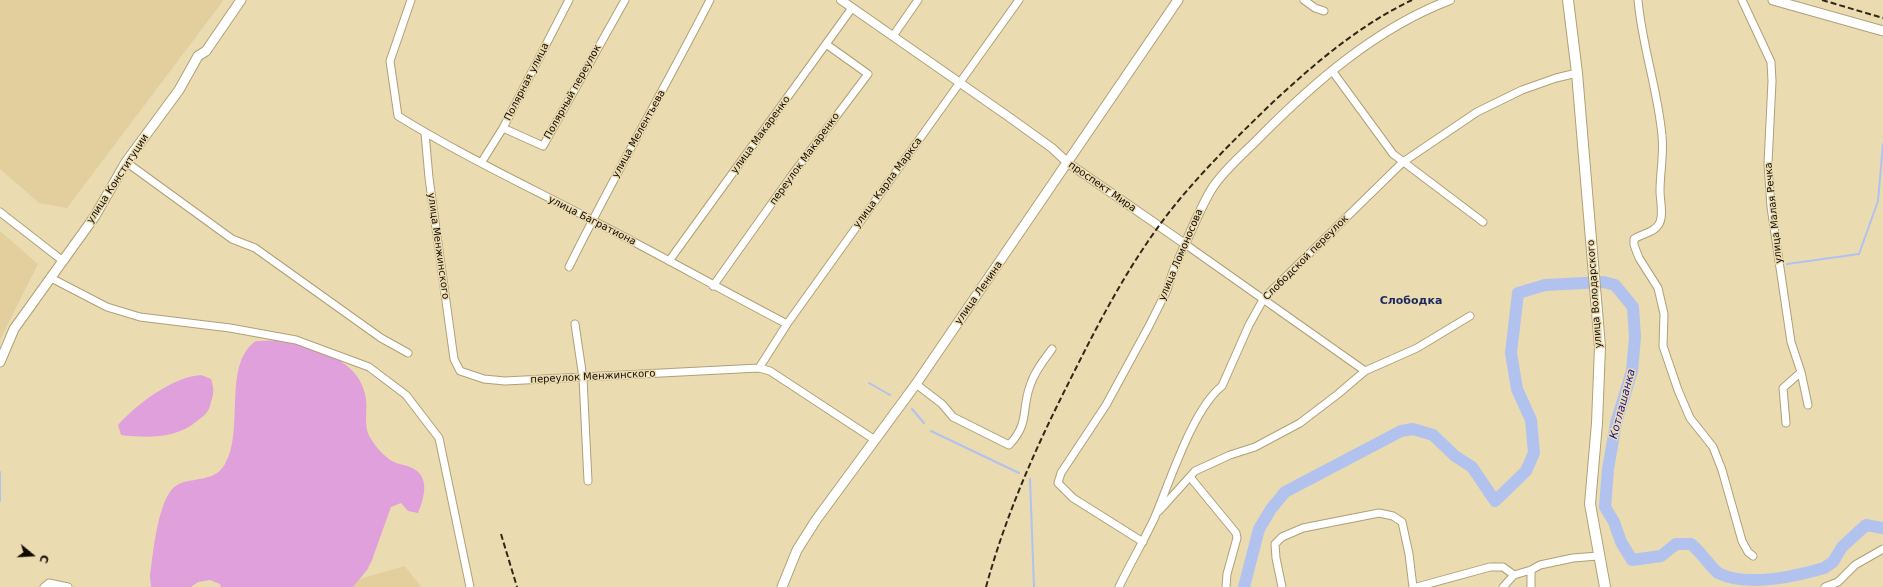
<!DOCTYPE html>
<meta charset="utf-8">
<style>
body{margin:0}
#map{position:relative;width:1883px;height:587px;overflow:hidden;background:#ebdbb0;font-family:"DejaVu Sans",sans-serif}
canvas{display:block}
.north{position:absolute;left:12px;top:535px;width:40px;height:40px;-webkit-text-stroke:3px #ebdbb0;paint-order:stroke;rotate:108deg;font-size:11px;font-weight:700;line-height:16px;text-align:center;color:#110b01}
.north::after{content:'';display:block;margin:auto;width:14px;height:18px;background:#110b01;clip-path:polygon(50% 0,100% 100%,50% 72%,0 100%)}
</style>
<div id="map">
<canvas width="1883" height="587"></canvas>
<div class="north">С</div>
</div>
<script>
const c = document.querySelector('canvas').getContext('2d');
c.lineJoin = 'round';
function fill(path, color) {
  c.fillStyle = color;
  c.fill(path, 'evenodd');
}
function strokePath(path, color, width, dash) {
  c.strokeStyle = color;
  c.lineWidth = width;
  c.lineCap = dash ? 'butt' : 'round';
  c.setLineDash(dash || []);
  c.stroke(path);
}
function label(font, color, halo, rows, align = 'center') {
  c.font = font + ' "DejaVu Sans",sans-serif';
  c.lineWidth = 3;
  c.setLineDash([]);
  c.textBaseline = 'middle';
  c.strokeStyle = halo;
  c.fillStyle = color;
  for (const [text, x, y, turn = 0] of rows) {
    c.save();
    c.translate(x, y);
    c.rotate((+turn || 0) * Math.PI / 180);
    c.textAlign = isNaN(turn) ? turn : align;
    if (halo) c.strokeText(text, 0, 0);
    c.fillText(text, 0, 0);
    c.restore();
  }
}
fill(new Path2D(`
 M 0,0 L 221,0 L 223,1 L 67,208 L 39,203 L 0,169 Z
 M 0,231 L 38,264 L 0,340 Z
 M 405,566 L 421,587 L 343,587 L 342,584 Z`), '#e3cf9e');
fill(new Path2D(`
 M 256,341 C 266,341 276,340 286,341 C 293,342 300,345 307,347 C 331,354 359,366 365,394 C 369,409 362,425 371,439 C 376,447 385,458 394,462 C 400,465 408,465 414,469 C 430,478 424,499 418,513 L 408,511 L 401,503 L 391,507 L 372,560 L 367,570 L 353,587 L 221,587 L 220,584 L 210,580 L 198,582 L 191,587 L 151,587 L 150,577 C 153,556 158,492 179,484 C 195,477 215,482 225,464 C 245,430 222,364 256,341 Z
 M 201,375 L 211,379 C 214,388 214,393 211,402 C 209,412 205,415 197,421 C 176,439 147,438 121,435 L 118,425 C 137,404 172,377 201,375 Z`), '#e0a0db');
strokePath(new Path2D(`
 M 1787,264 L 1859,254 L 1878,201 L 1883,144
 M 869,383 L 890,395
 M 912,409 L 924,423
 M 931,431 L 1019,473
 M 0,472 L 0,501
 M 1030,479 L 1034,587`), '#b1c2ef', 2);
strokePath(new Path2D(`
 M 1244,587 L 1259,529 L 1271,509 L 1285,492 L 1401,431 L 1413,429 L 1433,435 L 1455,456 L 1472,467 L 1495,501 L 1526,471 L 1534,453 L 1531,420 L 1517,389 L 1511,353 L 1518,293 L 1545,285 L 1604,282 L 1615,285 L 1633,307 L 1635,337 L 1632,371 L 1616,423 L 1608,469 L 1605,507 L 1614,522 L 1621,542 L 1632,560 L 1661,556 L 1676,544 L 1691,544 C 1701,552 1708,564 1718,573 C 1746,587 1793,577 1824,568 L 1833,562 L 1842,547 L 1866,525 L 1883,528`), '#b1c2ef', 12);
const minor = new Path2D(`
 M 411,0 L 390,61 L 398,116 C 461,155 527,186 592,220 C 658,254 722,290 787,324
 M 1304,0 L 1315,8 L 1324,11
 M 1638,0 C 1642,46 1658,90 1662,136 C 1664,154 1660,172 1660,191 C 1660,200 1664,216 1659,224 C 1654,233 1643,233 1634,239 L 1634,245 L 1639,258 L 1658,288 L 1664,314 L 1663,346 L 1678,390 L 1690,418 L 1713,447 L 1722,470 L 1742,541 L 1748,552 L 1753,556
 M 1742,0 L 1771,62 L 1772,81 L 1768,164 L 1771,207 L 1791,342 L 1801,372 L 1783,388 L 1786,423
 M 893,36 L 918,0
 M 1333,72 L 1393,154 L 1483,222
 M 503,128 L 543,146 L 625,0
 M 425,133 L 429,178 L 454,359 L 460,371 L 484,379 L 505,381 L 759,368 L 770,371 L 875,440
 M 126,162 L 232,239 L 255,248 L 381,338 L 408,353
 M 481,163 L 503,128 L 569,0
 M 0,212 L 63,261
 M 669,261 L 852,8
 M 569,267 C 613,177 664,90 710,0
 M 51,278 L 107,307 L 140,317 L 230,328 L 296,340 L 369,367 L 406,395 L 439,438 L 470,587
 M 713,286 L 792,175 L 868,74 L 826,44
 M 575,324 L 583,378 L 588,481
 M 759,368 L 787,324 L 1019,0
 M 1801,372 L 1808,405
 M 916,384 L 942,404 L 953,417 L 1009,445 C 1030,423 1021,410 1030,386 C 1034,372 1044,360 1052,349
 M 1190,477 L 1236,533 L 1237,538 L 1227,574 L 1226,587
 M 1159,511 L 1195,471 L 1230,455 L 1255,447 L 1300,423 L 1338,394 L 1365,371 L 1417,348 L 1470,316
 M 1143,542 L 1073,498 L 1058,483 L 1061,473 L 1106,405 L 1149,326 L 1167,290 L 1173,271 L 1185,244 L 1365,371
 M 1531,570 L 1531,587
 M 44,587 L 49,583 L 68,587
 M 1119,587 C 1130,564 1143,542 1154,519 C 1170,482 1192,410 1222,386 L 1249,325 L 1264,298 L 1403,162 L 1477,112 L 1522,90 L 1556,78 L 1577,73
 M 1282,587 L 1276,558 L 1275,544 L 1282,537 L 1303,528 L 1379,513 L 1393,516 L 1402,522 L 1409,554 L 1413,587
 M 1417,587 L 1490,567 L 1503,567 L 1514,575
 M 1503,587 L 1514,575 L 1531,570 L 1540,565 L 1573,558 L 1598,556
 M 1825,587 L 1838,582 L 1855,565 L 1883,549`);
const tertiary = new Path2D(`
 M 841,0 L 1009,117 L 1052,148 L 1068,163 L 1185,244 C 1194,225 1202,204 1213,187 C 1225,169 1242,155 1257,140 C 1312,84 1376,28 1450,0`);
const secondary = new Path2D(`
 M 1773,0 L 1883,31
 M 0,362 L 14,329 L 95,216 L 126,162 L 179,90 L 198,56 L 206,51 L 241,0
 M 782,587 L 797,550 L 816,520 L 916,384 L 1178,0`);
const primary = new Path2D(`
 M 1568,0 L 1577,73 L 1600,347 L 1597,423 L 1590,504 L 1605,587`);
strokePath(minor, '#b0a077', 9);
strokePath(tertiary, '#b0a077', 10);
strokePath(secondary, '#b0a077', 11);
strokePath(primary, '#b0a077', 12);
strokePath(minor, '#fff', 7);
strokePath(tertiary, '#fff', 8);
strokePath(secondary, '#fff', 9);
strokePath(primary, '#fff', 10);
strokePath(new Path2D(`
 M 1822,0 L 1883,18
 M 501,534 L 517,587
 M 986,587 C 1006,514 1036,447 1070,380 C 1100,320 1130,262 1171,210 C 1201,172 1236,138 1271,104 C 1314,64 1358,26 1412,0`), '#2f2819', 2, [6, 3]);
label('10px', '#110b01', '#ebdbb0', [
 ["Полярная улица",527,82,-63],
 ["Полярный переулок",573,92,-61],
 ["улица Мелентьева",639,134,-61],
 ["улица Макаренко",761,135,-54],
 ["переулок Макаренко",805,159,-54],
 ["улица Конституции",118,179,-57],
 ["улица Карла Маркса",888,183,-54],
 ["проспект Мира",1102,187,35],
 ["улица Малая Речка",1774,213,-96],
 ["улица Багратиона",592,221,27],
 ["улица Менжинского",438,246,82],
 ["улица Ломоносова",1181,255,-67],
 ["Слободской переулок",1306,258,-45],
 ["улица Ленина",979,293,-55],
 ["улица Володарского",1595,294,-94],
 ["переулок Менжинского",593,377,-3]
]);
label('bold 11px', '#1a285f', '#ebdbb0', [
 ["Слободка",1411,301]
]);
label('italic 11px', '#161195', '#ebdbb0', [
 ["Котлашанка",1623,404,-75]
]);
</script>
